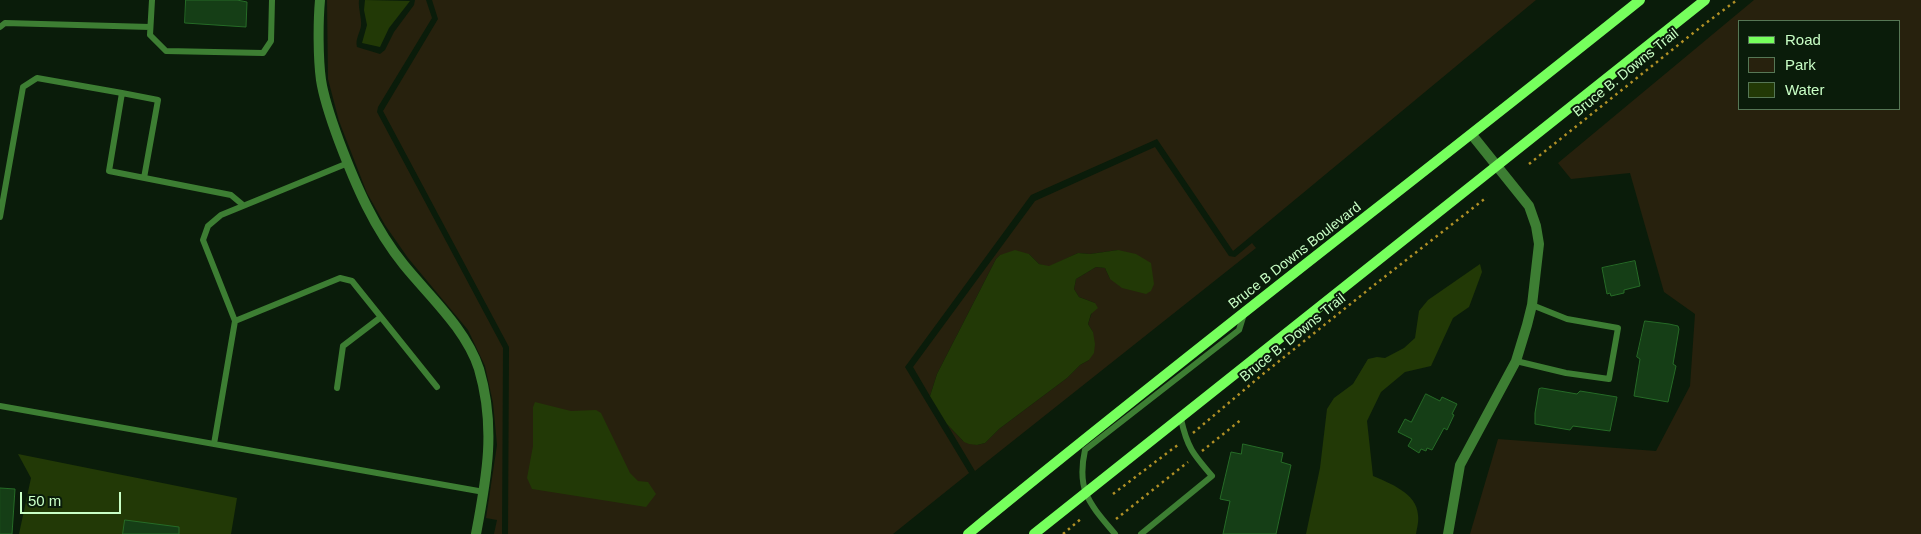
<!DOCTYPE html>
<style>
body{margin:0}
#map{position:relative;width:1921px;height:534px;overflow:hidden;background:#0a1c0a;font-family:Helvetica,sans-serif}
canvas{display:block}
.legend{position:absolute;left:1738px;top:20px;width:162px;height:90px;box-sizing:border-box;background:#0a1c0a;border:1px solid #567755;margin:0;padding:6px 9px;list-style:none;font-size:15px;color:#c9ffc6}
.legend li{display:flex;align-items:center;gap:10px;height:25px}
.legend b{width:25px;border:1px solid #567755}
.scale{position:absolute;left:20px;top:492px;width:101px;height:22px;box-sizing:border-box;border:2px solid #c9ffc6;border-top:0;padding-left:6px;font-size:15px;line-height:18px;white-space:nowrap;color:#c9ffc6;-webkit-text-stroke:4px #0a1c0a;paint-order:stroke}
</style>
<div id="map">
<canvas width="1921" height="534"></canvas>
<ul class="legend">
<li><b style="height:6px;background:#76ff5d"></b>Road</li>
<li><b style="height:14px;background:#27210d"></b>Park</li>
<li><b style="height:14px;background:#223906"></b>Water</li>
</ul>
<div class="scale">50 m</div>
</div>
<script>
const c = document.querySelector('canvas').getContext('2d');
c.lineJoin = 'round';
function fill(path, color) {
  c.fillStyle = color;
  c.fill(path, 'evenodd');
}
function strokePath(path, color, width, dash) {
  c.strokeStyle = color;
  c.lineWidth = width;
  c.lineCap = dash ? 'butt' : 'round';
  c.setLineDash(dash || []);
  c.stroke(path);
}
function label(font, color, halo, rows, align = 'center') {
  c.font = font + ' Helvetica,sans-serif';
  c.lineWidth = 4;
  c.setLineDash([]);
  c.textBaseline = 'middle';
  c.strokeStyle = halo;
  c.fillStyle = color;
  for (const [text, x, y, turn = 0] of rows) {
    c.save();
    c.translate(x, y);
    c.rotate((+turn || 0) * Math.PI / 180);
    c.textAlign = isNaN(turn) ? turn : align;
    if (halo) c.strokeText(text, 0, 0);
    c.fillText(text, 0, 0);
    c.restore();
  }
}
fill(new Path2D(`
 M 327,0 L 359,0 C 358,9 362,18 361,26 C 360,33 355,39 357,47 L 380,54 L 385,50 L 394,32 L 414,5 L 415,0 L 426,0 L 432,18 L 378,107 L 377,112 L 503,348 L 502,534 L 494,534 L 497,520 L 486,518 L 497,445 L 493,403 L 485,366 L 468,330 L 408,258 L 385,225 L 367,193 L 339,121 L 328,79 Z
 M 432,0 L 1536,0 L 1233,251 L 1157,139 L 1031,195 L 905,367 L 969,473 L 893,534 L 508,534 L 509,347 L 383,111 L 438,19 Z
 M 1754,0 L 1921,0 L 1921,534 L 1470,534 L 1498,439 L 1656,451 L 1690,386 L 1695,314 L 1664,292 L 1630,173 L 1571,179 L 1558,163 ZM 1740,21 L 1900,21 L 1900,109 L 1740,109 Z
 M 1155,147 L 1229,256 L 1235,257 L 1252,243 L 1256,248 L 975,471 L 947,424 L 963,441 L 977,445 L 985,443 L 999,429 L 1067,378 L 1080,365 L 1089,360 L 1093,332 L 1088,324 L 1095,303 L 1079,297 L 1074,289 L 1076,279 L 1096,267 L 1105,268 L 1110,279 L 1118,250 L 1090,254 L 1078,253 L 1049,267 L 1039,264 L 1029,254 L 1000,255 L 996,259 L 937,374 L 930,396 L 913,367 L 1035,201 Z`), '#27210d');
fill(new Path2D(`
 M 365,0 L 410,1 L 389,28 L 380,47 L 362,43 L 367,25 L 364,10 Z
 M 1015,250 L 1029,254 L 1039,264 L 1049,266 L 1078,253 L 1090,254 L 1118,250 L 1136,254 L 1151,263 L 1154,284 L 1151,291 L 1146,294 L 1122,288 L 1110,279 L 1105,268 L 1096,267 L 1076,279 L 1074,289 L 1079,297 L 1095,303 L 1098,308 L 1091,314 L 1088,324 L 1093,332 L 1095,344 L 1094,353 L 1089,360 L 1080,365 L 1067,378 L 999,429 L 985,443 L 977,445 L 969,444 L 964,442 L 947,424 L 930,396 L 937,374 L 996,259 L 1000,255 Z
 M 1480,264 L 1482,272 L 1469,307 L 1453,318 L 1431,366 L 1405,372 L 1381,392 L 1367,421 L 1373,476 C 1389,483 1417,493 1418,515 C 1419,521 1417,528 1416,534 L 1306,534 L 1320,468 L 1327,409 L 1334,398 L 1353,384 L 1368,359 L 1377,357 L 1385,358 L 1404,348 L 1415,338 L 1419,311 L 1428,300 Z
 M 535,402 L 571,411 L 596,410 L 601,413 L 630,473 L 638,481 L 648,482 L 656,494 L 646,507 L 532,489 L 527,478 L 533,446 L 533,407 Z
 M 18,454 L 237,498 L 231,534 L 19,534 L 31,478 Z`), '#223906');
const building = new Path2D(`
 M 186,0 L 237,0 L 247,2 L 246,27 L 185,23 Z
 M 1635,261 L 1640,286 L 1624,290 L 1624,293 L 1611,296 L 1610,293 L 1607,294 L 1602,268 Z
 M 1645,321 L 1669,324 L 1678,326 L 1679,329 L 1673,364 L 1676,366 L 1668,402 L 1634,396 L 1640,359 L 1637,357 Z
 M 1542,388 L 1577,394 L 1580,391 L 1617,397 L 1610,431 L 1573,426 L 1570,430 L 1535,424 L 1535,413 L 1539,389 Z
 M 1426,394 L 1440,401 L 1442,397 L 1457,404 L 1452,414 L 1454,415 L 1447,430 L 1444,428 L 1432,450 L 1427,448 L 1426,451 L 1421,449 L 1419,453 L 1408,446 L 1412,439 L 1398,432 L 1405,419 L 1411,422 Z
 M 1243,444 L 1283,453 L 1281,462 L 1291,465 L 1276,534 L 1223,534 L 1230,501 L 1220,499 L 1231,452 L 1241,454 Z
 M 0,488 L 15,489 L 12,534 L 0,534 Z
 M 125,520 L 179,527 L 179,534 L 123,534 Z`);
fill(building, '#153e16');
strokePath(building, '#266b27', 1);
strokePath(new Path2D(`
 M 1529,164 L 1702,26 L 1737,0
 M 1193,433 L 1263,374 L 1378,282 L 1487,197
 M 1202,451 L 1242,419
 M 1113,494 L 1179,444
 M 1116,519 L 1188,462
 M 1063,534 L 1082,518`), '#b29126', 2.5, [2.5, 4]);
strokePath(new Path2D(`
 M 152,0 L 150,35 L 166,51 L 263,53 L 271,41 L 272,0
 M 0,27 L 5,23 L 150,27
 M 348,163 L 221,215 L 208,226 L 203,240 L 235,321 L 340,278 L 352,281 L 437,387
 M 144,178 L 158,100 L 122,93 L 109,171 L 231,195 L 243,205
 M 0,217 L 23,87 L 37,78 L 122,93
 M 1516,361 L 1566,373 L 1609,379 L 1618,328 L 1567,319 L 1532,305
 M 337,388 L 343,346 L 381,317
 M 0,406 L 484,492
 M 214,444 L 235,321
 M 1115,534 C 1090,504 1076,491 1085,450 L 1239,330 L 1244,314
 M 1141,534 L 1212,476 C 1193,454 1187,447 1181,419`), '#3d7e33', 6);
strokePath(new Path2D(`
 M 320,0 C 318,22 318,58 321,80 C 324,100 332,122 339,141 C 356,186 374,228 404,265 C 430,297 466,329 479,369 C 496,427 487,476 476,534
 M 1448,534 L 1460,465 L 1516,361 L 1527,325 L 1532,305 L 1539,244 L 1536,226 L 1529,206 L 1472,135`), '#3d7e33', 10);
strokePath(new Path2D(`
 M 968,534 C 1189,352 1417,179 1640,0
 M 1034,534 L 1705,0`), '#76ff5d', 10);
label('14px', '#c9ffc6', '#0a1c0a', [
 ["Bruce B. Downs Trail",1626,73,-39],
 ["Bruce B Downs Boulevard",1295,256,-38],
 ["Bruce B. Downs Trail",1293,338,-39]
]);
</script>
